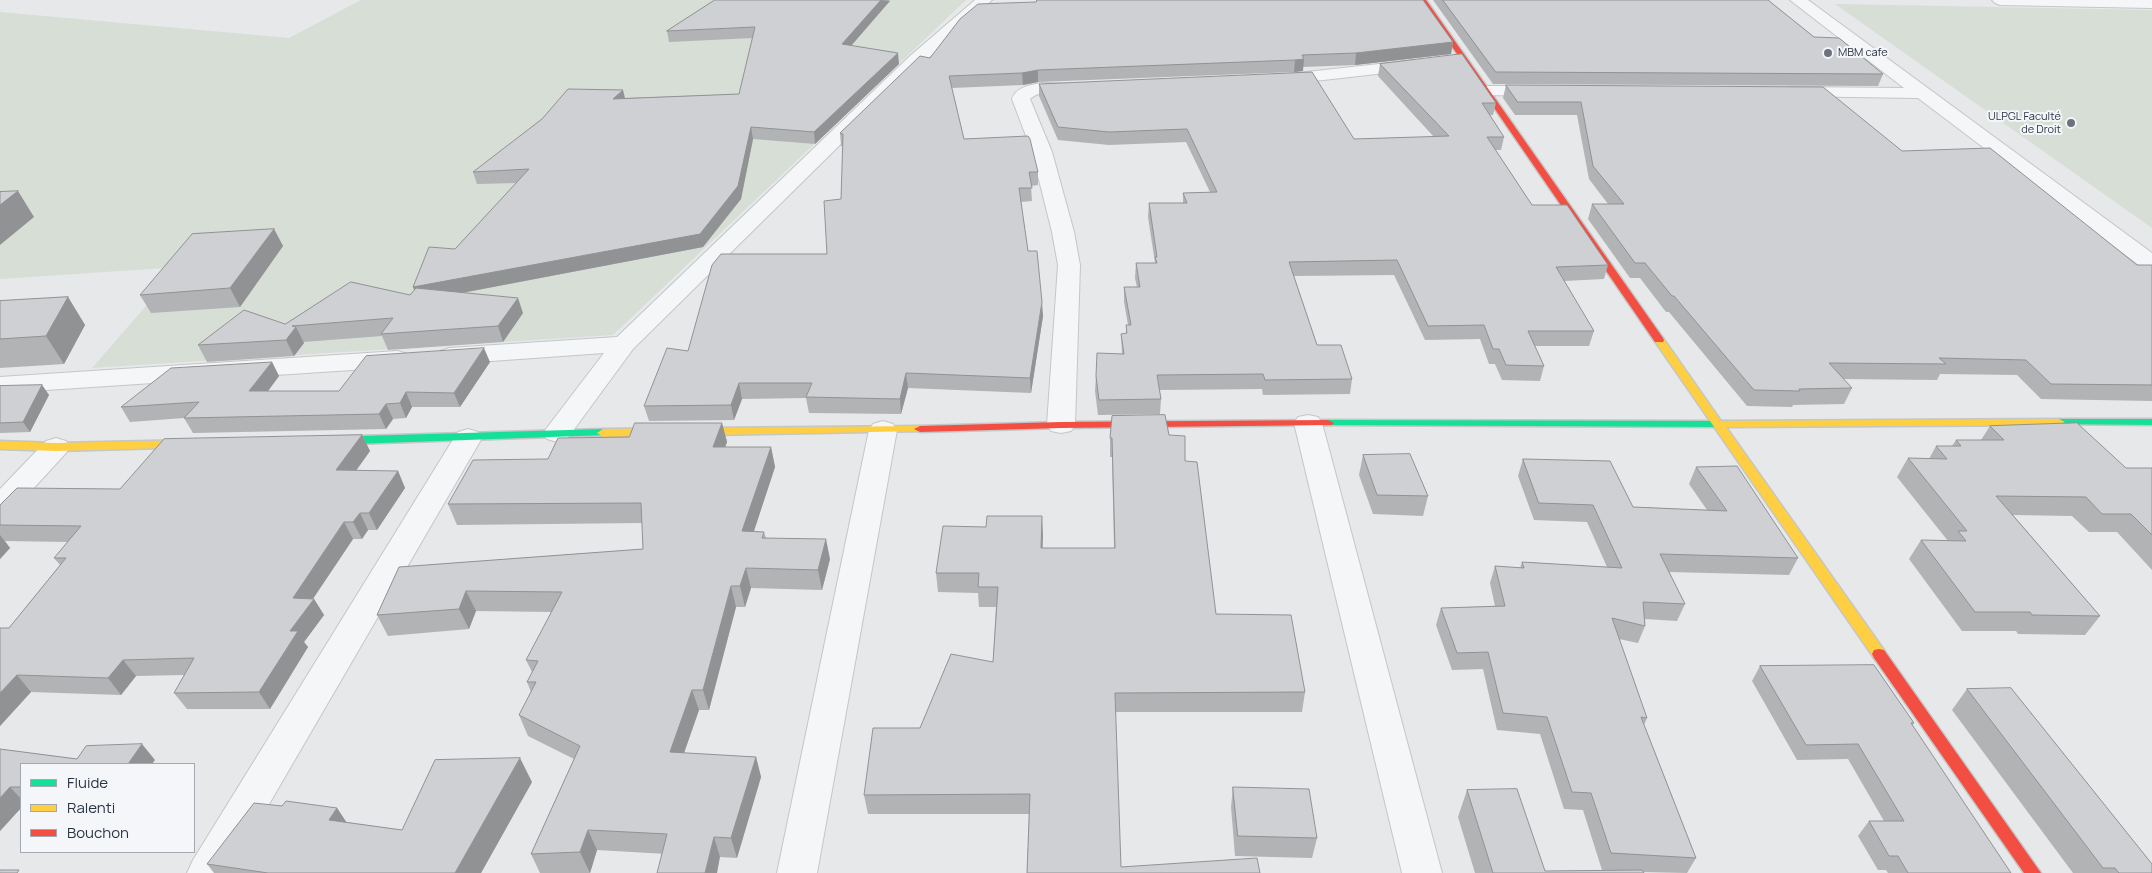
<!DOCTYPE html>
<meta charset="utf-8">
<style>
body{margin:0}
#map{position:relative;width:2152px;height:873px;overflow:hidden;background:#e6e8ea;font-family:Manrope,sans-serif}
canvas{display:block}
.legend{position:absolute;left:20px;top:763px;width:175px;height:90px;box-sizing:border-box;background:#f4f6f9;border:1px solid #a4a8b1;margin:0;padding:6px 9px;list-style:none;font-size:15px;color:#2b3445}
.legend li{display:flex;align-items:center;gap:10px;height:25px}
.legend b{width:25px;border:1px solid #a4a8b1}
</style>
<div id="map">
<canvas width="2152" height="873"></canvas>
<ul class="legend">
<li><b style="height:6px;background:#16e098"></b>Fluide</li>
<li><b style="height:6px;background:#ffcf43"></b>Ralenti</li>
<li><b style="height:6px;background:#f24e42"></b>Bouchon</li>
</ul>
</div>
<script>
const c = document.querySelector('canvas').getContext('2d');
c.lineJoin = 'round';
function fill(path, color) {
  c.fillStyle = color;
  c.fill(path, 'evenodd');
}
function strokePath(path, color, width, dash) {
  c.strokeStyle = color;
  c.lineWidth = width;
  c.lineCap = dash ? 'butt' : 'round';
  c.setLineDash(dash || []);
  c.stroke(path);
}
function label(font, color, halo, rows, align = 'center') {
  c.font = font + ' Manrope,sans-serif';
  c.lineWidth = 4;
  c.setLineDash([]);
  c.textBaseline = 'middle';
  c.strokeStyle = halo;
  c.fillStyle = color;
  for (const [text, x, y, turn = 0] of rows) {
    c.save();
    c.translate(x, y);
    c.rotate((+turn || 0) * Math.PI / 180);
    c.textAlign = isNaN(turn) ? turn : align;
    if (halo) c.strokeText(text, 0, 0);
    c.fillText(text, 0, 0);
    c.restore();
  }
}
fill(new Path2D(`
 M 361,0 L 966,0 L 613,335 L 92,368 L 180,267 L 0,279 L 0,12 L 289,38 Z
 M 1835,4 L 2152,10 L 2152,228 Z`), '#d6ded6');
const street = new Path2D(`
 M 975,0 L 992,0 L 922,64 L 633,349 L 567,439 L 557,442 L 547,439 L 543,433 L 604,353 L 449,364 L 440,361 L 436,356 L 440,351 L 449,348 L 617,337 L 910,56 Z
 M 1790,0 L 1808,0 L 2152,253 L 2152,271 L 2144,269 L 1918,98 L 1785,96 L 1782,92 L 1785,88 L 1791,87 L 1904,88 Z
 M 1992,0 L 2152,0 L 2152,8 L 2000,5 L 1995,3 Z
 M 1415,60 L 1421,61 L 1423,65 L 1421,69 L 1279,85 L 1273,84 L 1270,80 L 1273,76 L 1279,75 Z
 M 1041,83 L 1082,84 L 1085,88 L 1082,92 C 1067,96 1042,87 1030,99 L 1052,152 L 1074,232 L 1080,265 L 1075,425 L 1071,431 L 1061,433 L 1051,431 L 1047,425 L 1058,265 L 1052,232 L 1032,152 L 1012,99 C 1016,87 1030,85 1041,83 Z
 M 1488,86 L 1541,86 L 1547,87 L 1550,91 L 1547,95 L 1541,96 L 1482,95 L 1479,91 L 1482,87 Z
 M 398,351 L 407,354 L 411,359 L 407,364 L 398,367 L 0,393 L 0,377 Z
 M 1308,415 L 1318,417 L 1322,423 L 1442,873 L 1402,873 L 1294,423 L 1298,417 Z
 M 883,421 L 893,424 L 897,430 L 817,873 L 777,873 L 869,430 L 873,424 Z
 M 468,429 L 478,432 L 482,438 L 229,873 L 187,873 L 193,860 L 454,438 L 458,432 Z
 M 56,438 L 66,441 L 70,447 L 66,453 L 10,514 L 0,517 L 0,489 L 46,441 Z`);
const fast = new Path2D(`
 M 2059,419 L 2152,419 L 2152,425 L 2055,424 L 2053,422 Z
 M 1328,420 L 1722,421 L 1728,424 L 1722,427 L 1324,425 L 1322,423 Z
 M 603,429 L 607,431 L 609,433 L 607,435 L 326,445 L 320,441 L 326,437 Z`);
const slow = new Path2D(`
 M 1659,337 L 1663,338 L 1721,421 L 2059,419 L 2065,422 L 2059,425 L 1726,427 L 1884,650 L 1886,654 L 1884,658 L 1879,659 L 1874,658 L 1654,340 Z
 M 920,426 L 926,429 L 924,431 L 603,437 L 597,433 L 603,429 Z
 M 196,440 L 202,444 L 200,447 L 56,451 L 0,449 L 0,441 L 56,443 Z`);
const jam = new Path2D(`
 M 1420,0 L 1426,0 L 1663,338 L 1664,340 L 1663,342 L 1655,342 Z
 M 1328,420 L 1334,423 L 1332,425 L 1061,428 L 920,432 L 914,429 L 920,426 L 1061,422 Z
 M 1879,649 L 1884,650 L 2041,873 L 2024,873 L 1874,658 L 1872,654 L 1874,650 Z`);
strokePath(street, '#c4c6c8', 2);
strokePath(fast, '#c4c6c8', 3);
strokePath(slow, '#c4c6c8', 3);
strokePath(jam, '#c4c6c8', 3);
fill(street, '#f5f6f7');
fill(fast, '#16e098');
fill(slow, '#ffcf43');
fill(jam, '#f24e42');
fill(new Path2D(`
 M 715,0 L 890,0 L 851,46 L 899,64 L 815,144 L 753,139 L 741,199 L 703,247 L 462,293 L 523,313 L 503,342 L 388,350 L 382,336 L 303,342 L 304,343 L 294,356 L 207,362 L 198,345 L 285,324 L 410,295 L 415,290 L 413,287 L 455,249 L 517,183 L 477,184 L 473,172 L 625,98 L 739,94 L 753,38 L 669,42 L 667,31 Z
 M 1433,0 L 1768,0 L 1814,37 L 1883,74 L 1878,86 L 1493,84 Z
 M 1036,2 L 1453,42 L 1451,54 L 1355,65 L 1303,67 L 1303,71 L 1294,72 L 1038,82 L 1023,85 L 952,88 L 964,139 L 1038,172 L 1038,185 L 1031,186 L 1032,201 L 1021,202 L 1028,251 L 1043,316 L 1031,393 L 908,388 L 901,414 L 809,413 L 806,398 L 742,399 L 734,420 L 649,421 L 644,406 L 688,351 L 827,254 L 841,199 L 843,146 L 841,146 L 840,133 L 930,58 Z
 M 1380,64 L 1496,103 L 1493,115 L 1490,115 L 1504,137 L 1501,150 L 1495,150 L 1532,205 L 1608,265 L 1604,279 L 1564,281 L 1594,331 L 1589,346 L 1535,346 L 1544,366 L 1540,381 L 1502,380 L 1495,364 L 1489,364 L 1480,339 L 1425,340 L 1394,275 L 1294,276 L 1317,345 L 1352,379 L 1350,394 L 1263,395 L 1262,389 L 1159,390 L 1161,399 L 1160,414 L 1098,415 L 1095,391 L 1096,376 L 1122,354 L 1121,334 L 1126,333 L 1126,325 L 1128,325 L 1124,302 L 1124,287 L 1137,287 L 1135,278 L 1136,263 L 1155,263 L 1148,217 L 1149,203 L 1183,203 L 1183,193 L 1210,192 L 1186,142 L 1109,145 L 1058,140 L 1039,96 L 1039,84 L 1354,139 L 1434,137 L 1378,76 Z
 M 1506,85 L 1902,151 L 2137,265 L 2152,265 L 2152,401 L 2041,399 L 2017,375 L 1940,374 L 1937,380 L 1843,379 L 1852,388 L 1844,404 L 1793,405 L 1792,407 L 1747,406 L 1669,312 L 1666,312 L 1640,278 L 1630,278 L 1588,219 L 1592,204 L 1608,204 L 1589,179 L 1577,115 L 1515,115 L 1503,98 Z
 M 274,229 L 283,246 L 240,307 L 151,313 L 140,295 Z
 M 68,297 L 85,325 L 64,364 L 0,368 L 0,301 Z
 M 272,362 L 279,376 L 268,391 L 339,391 L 490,362 L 460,407 L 412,407 L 406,418 L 393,419 L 386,429 L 193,433 L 184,418 L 130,422 L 121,407 Z
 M 42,385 L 49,395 L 30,432 L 0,433 L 0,386 Z
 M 722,423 L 727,442 L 725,447 L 771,447 L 775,467 L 754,531 L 764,532 L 766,538 L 830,559 L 822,590 L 751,588 L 745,607 L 736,607 L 709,710 L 699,710 L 684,753 L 756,757 L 761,777 L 737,858 L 597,850 L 590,873 L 540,873 L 531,854 L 574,759 L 528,736 L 519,715 L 531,692 L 527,682 L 532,672 L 526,660 L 552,612 L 476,611 L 469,629 L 388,636 L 377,615 L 399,567 L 643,549 L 642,523 L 457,525 L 448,504 L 548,459 L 629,437 Z
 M 1990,426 L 2126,468 L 2152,468 L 2152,570 L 2117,532 L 2089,532 L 2072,516 L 2013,515 L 2100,616 L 2085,635 L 2018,634 L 2016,631 L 1962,631 L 1909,559 L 1921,540 L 1948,541 L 1897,477 L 1908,458 L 1929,459 L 1936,446 L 1952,446 L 1956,440 L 1981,440 Z
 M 362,435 L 370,451 L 356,471 L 398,471 L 405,488 L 377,530 L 368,530 L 362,539 L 353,539 L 313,599 L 314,599 L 324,615 L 304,642 L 308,647 L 270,709 L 187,709 L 174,693 L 184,675 L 136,676 L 121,695 L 31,692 L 0,726 L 9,628 L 60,565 L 54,558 L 68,542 L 5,541 L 10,548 L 0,559 L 0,505 L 120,489 Z
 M 1169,435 L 1185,461 L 1216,614 L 1305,692 L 1302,712 L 1115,712 L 1027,873 L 1029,814 L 868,814 L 864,795 L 920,728 L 993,662 L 996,607 L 979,607 L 978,593 L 938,592 L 936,573 L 986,527 L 1042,516 L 1042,548 L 1114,548 L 1112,457 L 1110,457 L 1110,438 Z
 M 1363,455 L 1428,496 L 1423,516 L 1373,514 L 1359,475 Z
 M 1523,459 L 1633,507 L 1707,510 L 1689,484 L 1696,467 L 1798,558 L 1789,575 L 1669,572 L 1685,604 L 1677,621 L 1645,619 L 1645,626 L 1638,643 L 1619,639 L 1647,718 L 1644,725 L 1696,858 L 1687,873 L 1643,872 L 1644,873 L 1475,873 L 1458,817 L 1467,790 L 1545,871 L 1609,870 L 1602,870 L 1583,810 L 1564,809 L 1540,734 L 1497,730 L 1483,669 L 1452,670 L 1436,625 L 1441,608 L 1495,606 L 1490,583 L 1495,566 L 1520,568 L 1522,562 L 1607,567 L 1587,522 L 1534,520 L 1518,476 Z
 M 1760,666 L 1914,723 L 1912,726 L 2011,873 L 1888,873 L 1886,870 L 1878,870 L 1858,836 L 1869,821 L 1884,821 L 1848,759 L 1797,760 L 1752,681 Z
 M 1967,689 L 2152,873 L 2073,873 L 1952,710 Z
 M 0,749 L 77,759 L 155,760 L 21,764 L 21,808 L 0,831 Z
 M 532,782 L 481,873 L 214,873 L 207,864 L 282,806 L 337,808 L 346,822 L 402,830 Z
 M 1233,787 L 1317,838 L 1312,858 L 1235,856 L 1231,807 Z`), '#b1b3b5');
fill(new Path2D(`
 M 881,0 L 890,1 L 843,55 L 842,44 Z
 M 1453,42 L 1451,54 L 1355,65 L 1356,53 Z
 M 898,53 L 899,64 L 815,144 L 814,132 Z
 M 1304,59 L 1303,71 L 1294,72 L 1295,60 Z
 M 1038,70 L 1038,82 L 1023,85 L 1022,73 Z
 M 623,90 L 626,102 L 613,99 Z
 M 751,127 L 753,139 L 741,199 L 703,247 L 419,301 L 413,287 Z
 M 18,191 L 34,217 L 0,245 L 0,202 Z
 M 274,229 L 283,246 L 240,307 L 230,288 Z
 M 68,297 L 85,325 L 64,364 L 46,336 Z
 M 518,298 L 523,313 L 503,342 L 498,326 Z
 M 1042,302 L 1043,316 L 1031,393 L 1030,378 Z
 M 296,327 L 304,343 L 294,356 L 286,340 Z
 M 484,348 L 490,362 L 460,407 L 454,393 Z
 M 272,362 L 279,376 L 257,406 L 249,391 Z
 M 906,373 L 908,388 L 901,414 L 900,399 Z
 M 739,383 L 742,399 L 734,420 L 731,405 Z
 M 42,385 L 49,395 L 30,432 L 23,422 Z
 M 406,392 L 412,407 L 406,418 L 400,403 Z
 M 386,404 L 393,419 L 386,429 L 379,414 Z
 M 722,423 L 727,442 L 718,467 L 713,447 Z
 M 362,435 L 370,451 L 344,487 L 336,470 Z
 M 771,447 L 775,467 L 747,552 L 742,531 Z
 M 398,471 L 405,488 L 377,530 L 369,513 Z
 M 360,513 L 368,530 L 362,539 L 353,522 Z
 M 1042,516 L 1043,536 L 1042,567 L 1041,548 Z
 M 344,522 L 353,539 L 306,609 L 314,599 L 324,615 L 304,642 L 308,647 L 270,709 L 259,692 L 290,631 L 293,598 Z
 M 0,535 L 10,548 L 0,559 Z
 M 826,539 L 830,559 L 822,590 L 818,570 Z
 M 746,568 L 751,588 L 745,607 L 740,586 Z
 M 731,586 L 736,607 L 709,710 L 703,690 Z
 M 466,591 L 476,611 L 469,629 L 459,609 Z
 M 123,660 L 136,676 L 121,695 L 108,678 Z
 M 17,675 L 31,692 L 0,726 L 0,693 Z
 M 692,690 L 699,710 L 677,773 L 670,752 Z
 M 142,744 L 155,760 L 152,764 L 128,764 Z
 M 756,757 L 761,777 L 737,858 L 731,838 Z
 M 520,758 L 532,782 L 481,873 L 455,873 Z
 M 10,787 L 21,799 L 21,808 L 0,831 L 0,798 Z
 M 337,808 L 353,832 L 329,820 Z
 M 588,830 L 597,850 L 590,873 L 580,852 Z
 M 714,837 L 720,857 L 717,873 L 705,873 Z`), '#909294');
const building = new Path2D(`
 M 715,0 L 881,0 L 842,44 L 898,53 L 814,132 L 751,127 L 738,186 L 700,234 L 413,287 L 429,247 L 455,249 L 529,169 L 473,172 L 542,119 L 568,89 L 623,90 L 613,99 L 739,94 L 755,27 L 667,31 Z
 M 1037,0 L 1423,0 L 1453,42 L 1356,53 L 1302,55 L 1304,59 L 1295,60 L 1038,70 L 1022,73 L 949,76 L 964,139 L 1028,136 L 1030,139 L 1038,172 L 1029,172 L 1032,188 L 1019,188 L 1028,251 L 1037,251 L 1042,302 L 1030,378 L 906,373 L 900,399 L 806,397 L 812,383 L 739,383 L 731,405 L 644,406 L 667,348 L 688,351 L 712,265 L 721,254 L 827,254 L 824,201 L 841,199 L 843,134 L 840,133 L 920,56 L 930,58 L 960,19 L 978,4 L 1036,2 Z
 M 1443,0 L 1768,0 L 1814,37 L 1839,38 L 1883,74 L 1496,72 Z
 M 1462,54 L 1496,103 L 1482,103 L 1504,137 L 1487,137 L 1532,205 L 1567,205 L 1608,265 L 1556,267 L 1594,331 L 1528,331 L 1544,366 L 1506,365 L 1499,349 L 1493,349 L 1484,325 L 1428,326 L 1397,260 L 1289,262 L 1317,345 L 1341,345 L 1352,379 L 1265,380 L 1263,374 L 1157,375 L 1161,399 L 1099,400 L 1096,376 L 1097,353 L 1124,354 L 1121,334 L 1127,333 L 1126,325 L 1131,325 L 1124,287 L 1140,287 L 1136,263 L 1157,263 L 1155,257 L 1157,257 L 1149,203 L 1187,203 L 1183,193 L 1217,192 L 1187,129 L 1109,132 L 1058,127 L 1039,84 L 1312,72 L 1354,139 L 1449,136 L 1380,64 Z
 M 1506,85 L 1823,87 L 1902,151 L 1990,148 L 2137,265 L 2152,265 L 2152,385 L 2051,384 L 2026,360 L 1939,358 L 1946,364 L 1829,363 L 1852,388 L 1799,389 L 1800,391 L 1754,390 L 1674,296 L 1672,296 L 1645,263 L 1635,263 L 1592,204 L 1624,204 L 1593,166 L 1581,102 L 1518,102 Z
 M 18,191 L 0,205 L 0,192 Z
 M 274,229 L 230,288 L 140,295 L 192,234 Z
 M 351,282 L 410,295 L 416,288 L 518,298 L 498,326 L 381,334 L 393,318 L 292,326 L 296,327 L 286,340 L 198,345 L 244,310 L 285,324 Z
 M 68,297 L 46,336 L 0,339 L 0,301 Z
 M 484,348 L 454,393 L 406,392 L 400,403 L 386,404 L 379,414 L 184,418 L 199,402 L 121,407 L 171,368 L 272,362 L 249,391 L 339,391 L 366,356 Z
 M 42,385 L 23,422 L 0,423 L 0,386 Z
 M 1165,415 L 1169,435 L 1185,436 L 1185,461 L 1197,462 L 1216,614 L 1291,615 L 1305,692 L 1115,693 L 1121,867 L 1257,858 L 1260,873 L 1027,873 L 1030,794 L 864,795 L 873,728 L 920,728 L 951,654 L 993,662 L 998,587 L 978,587 L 979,573 L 936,573 L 943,526 L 986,527 L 987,516 L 1042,516 L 1041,548 L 1115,548 L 1112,438 L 1110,438 L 1112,416 Z
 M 635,423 L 722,423 L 713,447 L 771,447 L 742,531 L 764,532 L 762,538 L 826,539 L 818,570 L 746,568 L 740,586 L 731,586 L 703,690 L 692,690 L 670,752 L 756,757 L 731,838 L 714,837 L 705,873 L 657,873 L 667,834 L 588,830 L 580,852 L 531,854 L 580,746 L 519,715 L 536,682 L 527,682 L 538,661 L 526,660 L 562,592 L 466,591 L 459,609 L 377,615 L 399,567 L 643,549 L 641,503 L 448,504 L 473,460 L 548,459 L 558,438 L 629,437 Z
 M 2077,423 L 2126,468 L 2152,468 L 2152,535 L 2131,514 L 2102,514 L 2086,497 L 1996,496 L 2100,616 L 2032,615 L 2030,612 L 1975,612 L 1921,540 L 1966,541 L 1958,531 L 1967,531 L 1908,458 L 1947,459 L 1936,446 L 1961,446 L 1956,440 L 2004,440 L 1990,426 Z
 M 362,435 L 336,470 L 398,471 L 369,513 L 360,513 L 353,522 L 344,522 L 293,598 L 314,599 L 290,631 L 298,631 L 259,692 L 174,693 L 194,658 L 123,660 L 108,678 L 17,675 L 0,693 L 0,628 L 9,628 L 66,558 L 54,558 L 81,526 L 0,525 L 0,505 L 17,488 L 120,489 L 164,439 Z
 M 1410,454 L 1428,496 L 1377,495 L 1363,455 Z
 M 1523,459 L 1610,461 L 1633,507 L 1727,511 L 1696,467 L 1737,466 L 1798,558 L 1660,554 L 1685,604 L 1643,602 L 1645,626 L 1612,618 L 1647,718 L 1641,717 L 1696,858 L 1611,853 L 1591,793 L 1572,792 L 1547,717 L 1503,713 L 1488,652 L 1457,653 L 1441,608 L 1505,606 L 1495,566 L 1524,568 L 1522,562 L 1622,568 L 1593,505 L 1539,503 Z
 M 1874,665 L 1914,723 L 1911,723 L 2011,873 L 1908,873 L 1898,856 L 1889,856 L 1869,821 L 1904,821 L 1858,744 L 1806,745 L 1760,666 Z
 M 2011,688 L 2152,864 L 2152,873 L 2119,873 L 2115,868 L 2103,868 L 1967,689 Z
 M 142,744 L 128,764 L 21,764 L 21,787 L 10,787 L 0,798 L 0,749 L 77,759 L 86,746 Z
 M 520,758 L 455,873 L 268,873 L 207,864 L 254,803 L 282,806 L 286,801 L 337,808 L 329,820 L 402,830 L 435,760 Z
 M 1233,787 L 1309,789 L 1317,838 L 1238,836 Z
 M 1517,789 L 1545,871 L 1642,870 L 1644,873 L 1493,873 L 1467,790 Z
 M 0,870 L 19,870 L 17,873 L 0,873 Z`);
fill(building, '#ced0d3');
strokePath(building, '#909294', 1);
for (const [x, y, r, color] of [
 [1828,53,5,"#6c737f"],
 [2071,123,5,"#6c737f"]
]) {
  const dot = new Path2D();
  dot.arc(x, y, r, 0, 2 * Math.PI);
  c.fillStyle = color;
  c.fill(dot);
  strokePath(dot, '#f4f6f9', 2);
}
label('11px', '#2b3445', '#f4f6f9', [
 ["MBM cafe",1838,53],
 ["ULPGL Faculté",2061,117,"right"],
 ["de Droit",2061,130,"right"]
], 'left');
</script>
